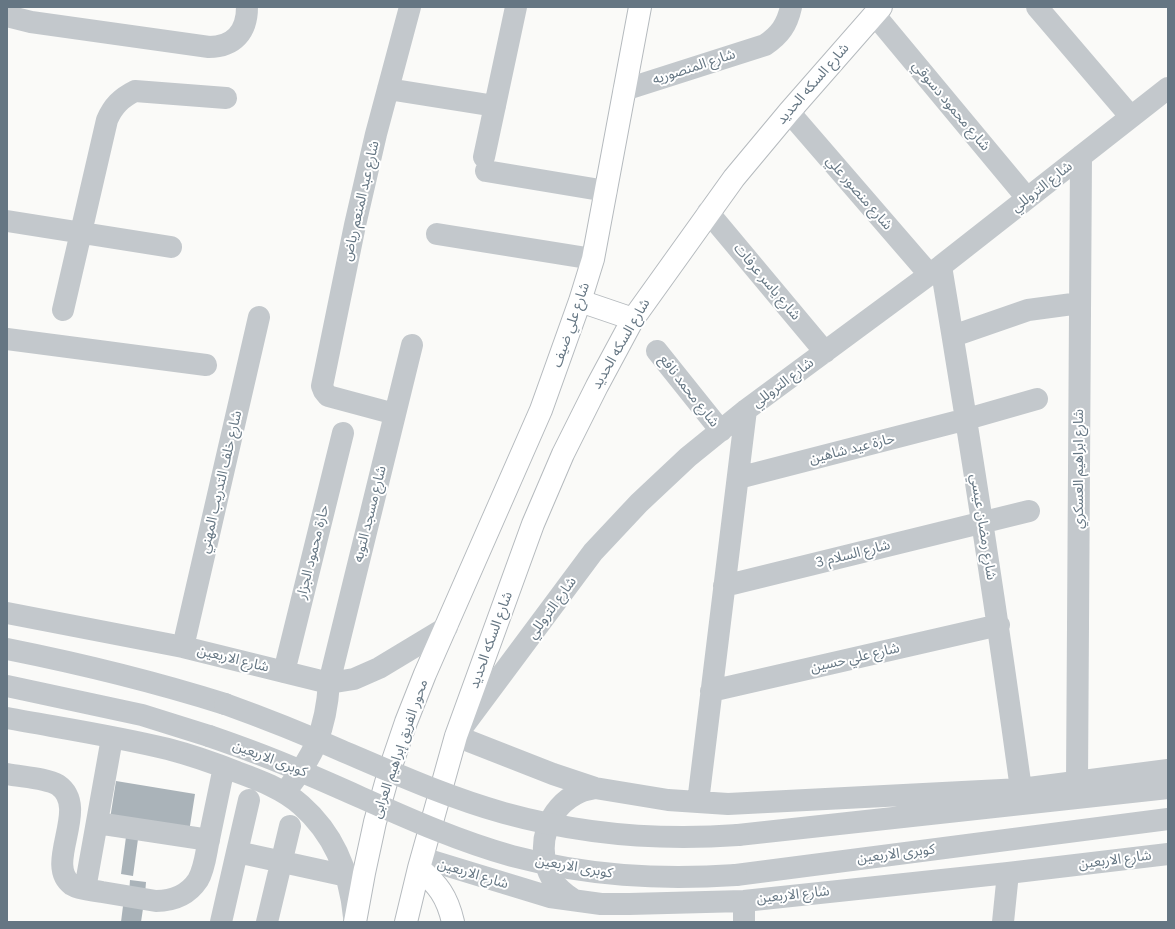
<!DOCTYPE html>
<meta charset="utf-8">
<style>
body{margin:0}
#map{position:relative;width:1175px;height:929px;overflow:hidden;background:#fafaf8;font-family:"IBM Plex Sans",sans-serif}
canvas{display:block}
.frame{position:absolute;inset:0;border:8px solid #657683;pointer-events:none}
</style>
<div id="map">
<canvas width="1175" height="929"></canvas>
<div class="frame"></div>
</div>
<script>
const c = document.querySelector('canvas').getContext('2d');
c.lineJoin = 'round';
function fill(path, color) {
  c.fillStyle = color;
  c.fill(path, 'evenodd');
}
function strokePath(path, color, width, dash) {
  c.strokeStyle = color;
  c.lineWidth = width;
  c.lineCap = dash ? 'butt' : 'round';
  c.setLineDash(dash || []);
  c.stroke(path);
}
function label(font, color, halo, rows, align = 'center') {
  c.font = font + ' "IBM Plex Sans","Noto Sans Arabic",sans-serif';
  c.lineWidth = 4;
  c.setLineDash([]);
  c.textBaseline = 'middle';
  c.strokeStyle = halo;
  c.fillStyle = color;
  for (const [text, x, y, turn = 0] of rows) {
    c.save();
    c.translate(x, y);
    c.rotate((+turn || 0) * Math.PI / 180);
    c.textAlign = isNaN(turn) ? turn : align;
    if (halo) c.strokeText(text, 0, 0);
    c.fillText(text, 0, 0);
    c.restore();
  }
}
fill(new Path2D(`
 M 116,781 L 195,794 L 189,832 L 110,819 Z
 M 126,837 L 138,839 L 133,876 L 121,874 Z
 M 130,880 L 146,882 L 145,895 L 129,893 Z
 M 124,898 L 144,902 L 141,922 L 121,922 Z`), '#aab3b9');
const major = new Path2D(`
 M 580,301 L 633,319
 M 419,868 C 438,885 447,896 453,922
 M 355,922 L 364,873 L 375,822 L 389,772 L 406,722 L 425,674 L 541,410 L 580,301 L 593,259 L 640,7
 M 406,922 L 419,868 L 456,736 L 533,524 L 563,454 L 597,386 L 633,319 L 734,178 L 789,112 L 881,7`);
strokePath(major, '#b5babe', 24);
strokePath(new Path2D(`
 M 1037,7 L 1131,117
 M 874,14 L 1027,198
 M 7,16 L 31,22 L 209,47 C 234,47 247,32 247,7
 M 1168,88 L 941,266 L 746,410 L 688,457 L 639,503 L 593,552 L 456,736 L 553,774 L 595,788 L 668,800 L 728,804 L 1021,789 L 1168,770
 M 388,89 L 495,106
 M 624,90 L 765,45 C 780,35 787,25 791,7
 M 789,112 L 929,274
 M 484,157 L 516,7
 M 486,171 L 606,191
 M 708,212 L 825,352
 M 7,221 L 171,247
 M 437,234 L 593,259
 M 941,266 C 970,440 997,614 1021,789
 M 63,310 L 107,120 C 113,106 121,98 135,91 L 226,98
 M 953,336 L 1028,310 L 1080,303
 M 7,339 L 206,365
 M 657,351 L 721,431
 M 395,414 L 328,396 L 324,391 L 322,386 L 355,225 L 376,134 L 410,7
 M 738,478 L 967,419 L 1037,399
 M 724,586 L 1029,511
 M 7,613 L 183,647 L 329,683 L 354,679 L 379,668 L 447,627
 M 183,647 L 259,317
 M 7,649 C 82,664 152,681 225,704
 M 284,672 L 343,433
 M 7,686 L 142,715 L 209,736
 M 711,691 L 999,625
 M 7,718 C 61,728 115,736 168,749 C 191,755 214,763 237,772 C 259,780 283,789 301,805 C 334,834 350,874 354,917
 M 7,774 C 21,777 46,778 58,785 C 91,808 43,864 72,885 C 80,890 92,890 102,892 C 120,895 138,898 156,901 C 173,901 188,895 198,880 C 205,868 206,852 209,839 C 214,815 219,791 224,767
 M 1077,782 L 1081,156
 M 285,792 C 314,756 326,730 329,683 L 412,345
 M 698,802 L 746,410
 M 97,823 L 209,840
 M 738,835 L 1168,788
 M 237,852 L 249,800
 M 422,858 L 550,897 L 601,904 L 629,904 L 744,901 L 1008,873 L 1168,854
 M 736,875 L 1168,819
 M 85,889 L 112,738
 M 574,900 C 565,894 557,888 552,879 C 534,847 547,807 580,792 C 585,790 590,789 595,788
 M 221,922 L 237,852 L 347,876
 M 267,922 L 290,826
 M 744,922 L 744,901
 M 1003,922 L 1008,873`), '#c3c8cc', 22);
strokePath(major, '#fff', 22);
strokePath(new Path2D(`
 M 225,704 C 264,718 302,733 340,750 C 394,773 447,797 504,813 C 580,834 659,841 738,835
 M 209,736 C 241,747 274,759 305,773 C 374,802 440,836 512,856 C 588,876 658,880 736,875`), '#c3c8cc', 22);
label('14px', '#657683', '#fff', [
 ["شارع المنصوريه",694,67,-18],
 ["شارع السكه الحديد",813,84,-49],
 ["شارع محمود دسوقي",951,106,50],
 ["شارع التروللي",1042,187,-38],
 ["شارع منصور علي",859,193,49],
 ["شارع عبد المنعم رياض",361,201,-77],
 ["شارع ياسر عرفات",767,282,50],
 ["شارع علي ضيف",571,325,-71],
 ["شارع السكه الحديد",621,344,-60],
 ["شارع التروللي",783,383,-37],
 ["شارع محمد نافع",689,391,52],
 ["حارة عيد شاهين",852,449,-14],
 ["شارع ابراهيم العسكري",1079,469,-90],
 ["شارع خلف التدريب المهني",221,482,-77],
 ["شارع مسجد التوبه",370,514,-76],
 ["شارع رمضان عيسي",983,527,81],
 ["حارة محمود الجزار",313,552,-76],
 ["شارع السلام 3",853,554,-14],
 ["شارع التروللي",552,608,-54],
 ["شارع السكه الحديد",491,640,-70],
 ["شارع علي حسين",855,658,-13],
 ["شارع الاربعين",233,659,14],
 ["محور الفريق إبراهيم العرابى",400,749,-71],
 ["كوبرى الاربعين",270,759,21],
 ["كوبرى الاربعين",896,854,-7],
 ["شارع الاربعين",1115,860,-7],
 ["كوبرى الاربعين",574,867,10],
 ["شارع الاربعين",473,874,17],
 ["شارع الاربعين",793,895,-6]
]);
</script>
